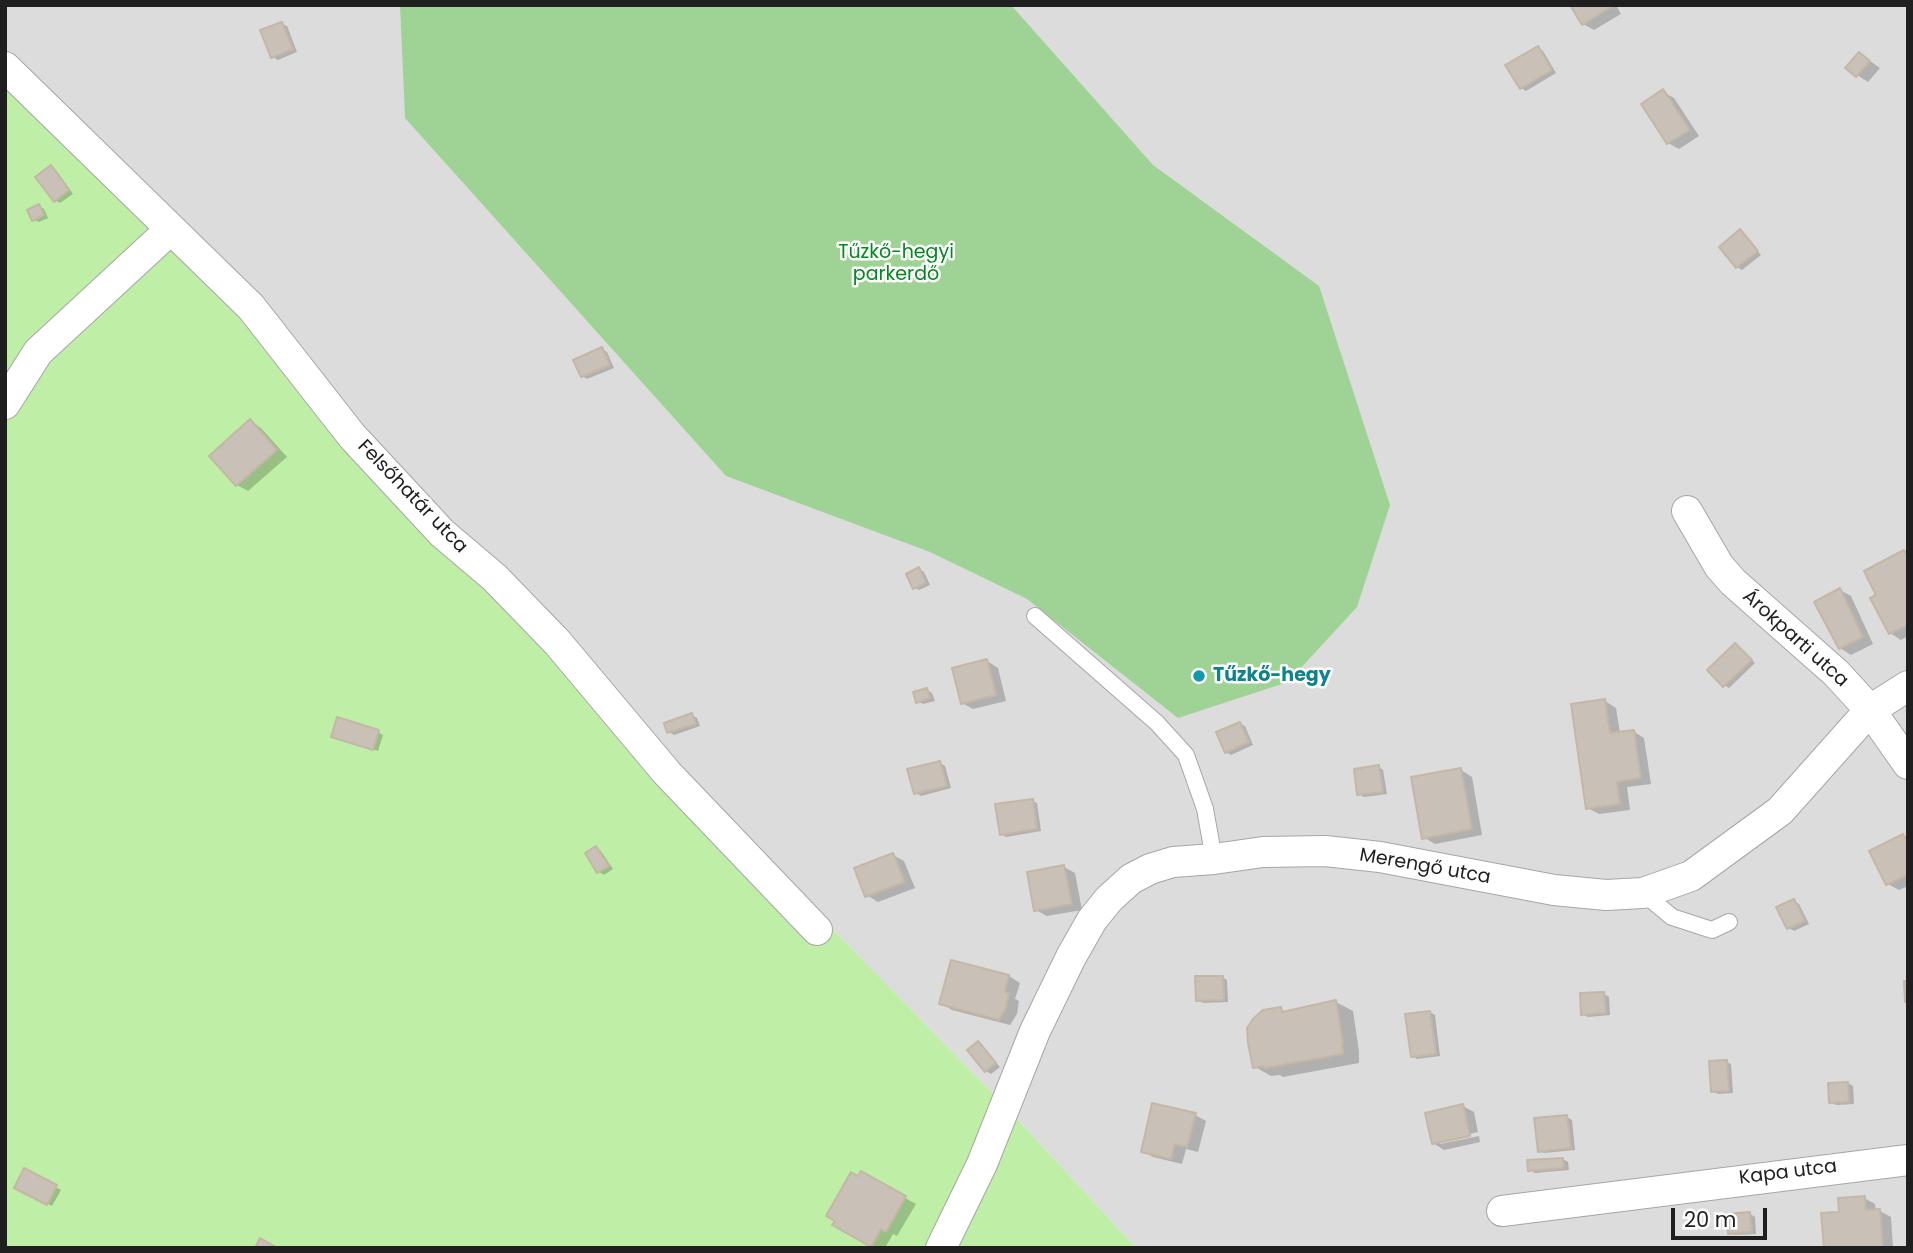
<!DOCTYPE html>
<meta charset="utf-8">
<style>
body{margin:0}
#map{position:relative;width:1913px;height:1253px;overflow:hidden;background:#f1eee4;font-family:Poppins,sans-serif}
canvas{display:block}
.frame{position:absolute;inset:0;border:7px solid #1f1f1f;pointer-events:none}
.scale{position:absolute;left:1671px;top:1208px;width:96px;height:32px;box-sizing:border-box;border:4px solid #1f1f1f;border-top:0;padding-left:9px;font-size:21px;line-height:24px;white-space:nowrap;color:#1f1f1f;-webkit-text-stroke:5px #fff;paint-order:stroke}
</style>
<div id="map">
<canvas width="1913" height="1253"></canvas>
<div class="frame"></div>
<div class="scale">20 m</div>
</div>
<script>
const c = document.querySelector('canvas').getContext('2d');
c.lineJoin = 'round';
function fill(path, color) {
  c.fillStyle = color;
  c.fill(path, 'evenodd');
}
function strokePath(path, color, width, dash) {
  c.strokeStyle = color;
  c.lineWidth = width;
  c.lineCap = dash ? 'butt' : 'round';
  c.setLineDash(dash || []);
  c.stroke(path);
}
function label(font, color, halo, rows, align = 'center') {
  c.font = font + ' Poppins,sans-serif';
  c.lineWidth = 5;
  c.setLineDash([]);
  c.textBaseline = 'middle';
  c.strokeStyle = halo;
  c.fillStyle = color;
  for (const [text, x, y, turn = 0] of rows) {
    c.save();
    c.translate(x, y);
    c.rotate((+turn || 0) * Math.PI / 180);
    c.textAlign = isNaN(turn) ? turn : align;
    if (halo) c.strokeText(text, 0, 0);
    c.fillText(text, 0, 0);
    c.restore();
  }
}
fill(new Path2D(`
 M 5,5 L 1908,5 L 1908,1248 L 1136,1248 L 1004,1105 L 763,858 L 5,66 Z`), '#dddcdc');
fill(new Path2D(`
 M 5,66 L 763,858 L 1004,1105 L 1136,1248 L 5,1248 Z`), '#bfefa6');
fill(new Path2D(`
 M 400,5 L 1011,5 L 1153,165 L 1319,286 L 1390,505 L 1357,607 L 1288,682 L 1178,718 L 1027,599 L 930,552 L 726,476 L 405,118 Z`), '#9fd395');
fill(new Path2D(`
 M 1572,5 L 1616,5 L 1621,14 L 1594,30 L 1583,24 Z
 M 282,24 L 287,26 L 297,52 L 278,60 L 273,57 Z
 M 1538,48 L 1543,51 L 1556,73 L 1526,91 L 1521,88 Z
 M 1860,54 L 1880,68 L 1868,82 L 1857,75 Z
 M 1663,92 L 1674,98 L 1699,136 L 1679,149 L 1668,143 Z
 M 51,167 L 56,170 L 73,194 L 60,203 L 55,200 Z
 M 39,206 L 44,209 L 48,218 L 39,222 L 34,220 Z
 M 1740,232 L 1761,255 L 1742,270 L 1737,267 Z
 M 602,349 L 607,352 L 614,368 L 587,379 L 582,376 Z
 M 250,421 L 261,428 L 287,457 L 248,491 L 237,485 Z
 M 1904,552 L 1908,554 L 1908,636 L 1901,640 L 1890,633 L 1879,596 Z
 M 919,569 L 924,572 L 930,585 L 919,590 L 914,587 Z
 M 1840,590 L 1851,596 L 1873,644 L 1851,655 L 1840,648 Z
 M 1736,645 L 1755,663 L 1729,688 L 1724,685 Z
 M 987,661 L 998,668 L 1006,701 L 973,709 L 962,703 Z
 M 927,690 L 932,693 L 935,701 L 923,704 L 918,701 Z
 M 1605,701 L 1616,708 L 1620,733 L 1633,731 L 1644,738 L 1651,784 L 1627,787 L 1630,810 L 1599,814 L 1588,808 Z
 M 692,715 L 697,718 L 700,726 L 674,735 L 669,732 Z
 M 1240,724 L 1245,726 L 1253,745 L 1231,755 L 1226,752 Z
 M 378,732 L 383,735 L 378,751 L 338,739 Z
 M 940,763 L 945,766 L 951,788 L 921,796 L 916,793 Z
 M 1379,767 L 1383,770 L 1387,794 L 1364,797 L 1359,794 Z
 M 1461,770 L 1472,777 L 1482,835 L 1435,844 L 1423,837 Z
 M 1032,801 L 1037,803 L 1041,831 L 1006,837 L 1001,834 Z
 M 1903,836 L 1908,839 L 1908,886 L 1899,890 L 1888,884 Z
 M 596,848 L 601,851 L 613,869 L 604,875 L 599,872 Z
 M 893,855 L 904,861 L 915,888 L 878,902 L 867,895 Z
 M 1064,867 L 1075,873 L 1082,910 L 1047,916 L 1036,910 Z
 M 1794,901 L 1799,904 L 1809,924 L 1794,931 L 1789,928 Z
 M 953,962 L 1009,976 L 1020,983 L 1015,999 L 1019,1001 L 1017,1014 L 1010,1025 L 952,1010 L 941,1003 Z
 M 1222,977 L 1227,980 L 1228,1002 L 1203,1003 L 1198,1000 Z
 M 1604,994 L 1609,997 L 1610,1015 L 1588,1017 L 1583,1014 Z
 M 1336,1002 L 1353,1011 L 1359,1051 L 1359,1063 L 1283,1077 L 1280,1075 L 1271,1076 L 1255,1067 L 1281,1009 L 1287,1013 Z
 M 1430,1012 L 1435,1015 L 1440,1056 L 1417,1059 L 1412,1056 Z
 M 978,1044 L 1000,1067 L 991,1074 L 986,1071 Z
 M 1726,1062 L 1731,1064 L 1733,1093 L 1718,1094 L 1713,1091 Z
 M 1848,1083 L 1853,1086 L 1854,1104 L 1836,1105 L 1831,1102 Z
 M 1463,1106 L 1474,1112 L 1478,1132 L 1440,1141 L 1440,1144 L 1479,1136 L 1480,1142 L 1444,1150 L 1433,1143 Z
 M 1195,1115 L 1206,1121 L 1198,1152 L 1186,1149 L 1182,1164 L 1153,1157 L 1143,1151 Z
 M 1567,1117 L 1572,1120 L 1575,1150 L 1544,1153 L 1540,1151 Z
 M 1563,1159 L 1568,1162 L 1569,1170 L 1535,1173 L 1530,1170 Z
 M 25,1171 L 61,1190 L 52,1206 L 16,1187 Z
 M 862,1174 L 916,1204 L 897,1236 L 893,1234 L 885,1248 L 875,1248 L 835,1225 Z
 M 1864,1198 L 1875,1204 L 1876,1211 L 1880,1211 L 1891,1217 L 1893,1248 L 1825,1248 L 1840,1213 Z
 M 1750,1214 L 1755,1217 L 1756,1234 L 1735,1235 L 1730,1233 Z`), '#0003');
const building = new Path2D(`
 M 1570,5 L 1610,5 L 1611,7 L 1582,25 Z
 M 282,22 L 293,49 L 271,58 L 260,30 Z
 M 1538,46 L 1552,70 L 1520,89 L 1505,65 Z
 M 1859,52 L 1870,61 L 1856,77 L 1845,68 Z
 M 1663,89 L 1690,130 L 1667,144 L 1641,104 Z
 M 51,165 L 69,190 L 54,202 L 35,177 Z
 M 39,204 L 44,215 L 32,221 L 27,210 Z
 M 1740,229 L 1758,251 L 1736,268 L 1719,247 Z
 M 602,347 L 610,365 L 581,377 L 573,360 Z
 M 250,419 L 277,450 L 236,486 L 209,456 Z
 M 1904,550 L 1908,557 L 1908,625 L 1889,634 L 1870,598 L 1876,595 L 1864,571 Z
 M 919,567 L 926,583 L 913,589 L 906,574 Z
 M 1840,588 L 1863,637 L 1839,649 L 1814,602 Z
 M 1735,643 L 1752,660 L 1723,687 L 1707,670 Z
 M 987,659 L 996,695 L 961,704 L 952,668 Z
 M 927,688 L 930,698 L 916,703 L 913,692 Z
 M 1605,699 L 1610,733 L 1634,730 L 1641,778 L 1617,782 L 1620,804 L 1586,809 L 1571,704 Z
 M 692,713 L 696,724 L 667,733 L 664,723 Z
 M 337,717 L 379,730 L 373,750 L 331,737 Z
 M 1240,722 L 1249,742 L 1225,753 L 1216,732 Z
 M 940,761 L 947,786 L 914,794 L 907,769 Z
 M 1379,765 L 1383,792 L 1357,795 L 1354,769 Z
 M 1461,768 L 1472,829 L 1422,839 L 1411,777 Z
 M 1033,799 L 1037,829 L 1000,835 L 995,804 Z
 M 1903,834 L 1908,843 L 1908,875 L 1886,885 L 1869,851 Z
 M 596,846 L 609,866 L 597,873 L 585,853 Z
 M 893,853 L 905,882 L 865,897 L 854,868 Z
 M 1064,865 L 1072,904 L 1034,911 L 1027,872 Z
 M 1794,899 L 1805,921 L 1787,929 L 1776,907 Z
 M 951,960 L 1009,975 L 1005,992 L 1009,993 L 1006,1008 L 999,1020 L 939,1004 Z
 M 1195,976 L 1223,976 L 1224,1000 L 1196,1001 Z
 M 1904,981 L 1908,981 L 1908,1002 L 1905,1002 Z
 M 1604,992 L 1606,1013 L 1581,1015 L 1580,993 Z
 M 1336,1000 L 1343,1043 L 1342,1043 L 1343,1054 L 1265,1068 L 1264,1066 L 1253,1068 L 1248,1043 L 1247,1028 L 1253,1019 L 1263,1010 L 1281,1007 L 1282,1012 Z
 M 1430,1011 L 1436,1054 L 1411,1057 L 1405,1014 Z
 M 978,1041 L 996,1063 L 985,1072 L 967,1050 Z
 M 1727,1060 L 1729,1091 L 1711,1092 L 1709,1061 Z
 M 1848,1082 L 1849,1102 L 1829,1103 L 1828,1083 Z
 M 1152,1103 L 1196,1113 L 1187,1147 L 1175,1144 L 1171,1159 L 1141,1152 Z
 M 1463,1104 L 1470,1136 L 1432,1144 L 1425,1113 Z
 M 1567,1115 L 1571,1148 L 1538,1152 L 1534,1118 Z
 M 1563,1158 L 1564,1168 L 1528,1171 L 1527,1160 Z
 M 24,1168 L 57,1185 L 47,1205 L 14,1188 Z
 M 861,1171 L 906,1196 L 886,1232 L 881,1229 L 871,1247 L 832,1225 L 835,1221 L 826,1216 L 851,1172 L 858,1176 Z
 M 1865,1196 L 1866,1210 L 1880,1209 L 1883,1248 L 1824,1248 L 1821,1213 L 1839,1212 L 1838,1198 Z
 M 1750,1212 L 1752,1232 L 1728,1234 L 1726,1214 Z
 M 260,1238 L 276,1247 L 276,1248 L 255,1248 Z`);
fill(building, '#c9c1b7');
strokePath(building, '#c4b7a5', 2);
const lane = new Path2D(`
 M 1035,616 L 1157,723 L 1186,755 L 1205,809 L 1214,859
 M 1643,893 L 1672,917 L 1712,930 L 1729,922`);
const street = new Path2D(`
 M 5,67 L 251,307 L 352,436 L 442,533 L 495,578 L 557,642 L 667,773 L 817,930
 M 5,404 L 38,352 L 171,229
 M 1687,511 L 1719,566 L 1733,582 L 1836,673 L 1870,710 L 1908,764
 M 1502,1211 L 1908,1160
 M 941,1248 L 982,1164 L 1035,1031 L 1071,957 L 1092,920 L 1109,899 L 1131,879 L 1150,869 L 1173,862 L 1214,859 L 1263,852 L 1325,851 L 1380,857 L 1554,890 L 1606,895 L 1643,893 L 1691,876 L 1780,811 L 1870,710 L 1908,686`);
strokePath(lane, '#a6a6a6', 18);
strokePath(street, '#a6a6a6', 32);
strokePath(lane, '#fff', 16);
strokePath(street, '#fff', 30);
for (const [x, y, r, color] of [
 [1199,676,7,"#0f9aa8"]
]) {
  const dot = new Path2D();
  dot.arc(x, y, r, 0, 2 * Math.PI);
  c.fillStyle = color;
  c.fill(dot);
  strokePath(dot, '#fff', 2.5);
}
label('19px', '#02881f', '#fff', [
 ["Tűzkő-hegyi",896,253],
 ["parkerdő",896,275]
]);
label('19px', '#1f1f1f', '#fff', [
 ["Felsőhatár utca",412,497,46],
 ["Árokparti utca",1795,639,42],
 ["Merengő utca",1425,867,10],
 ["Kapa utca",1788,1173,-7]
]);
label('bold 19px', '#0d838f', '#fff', [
 ["Tűzkő-hegy",1213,676]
], 'left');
</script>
